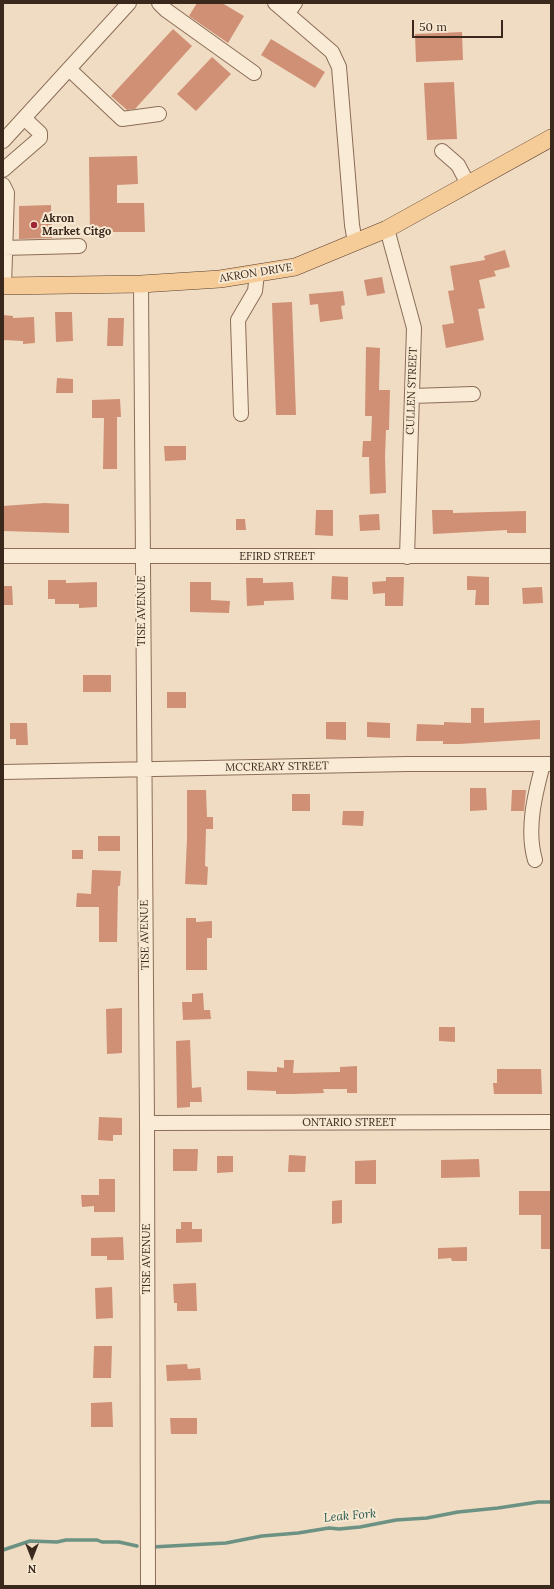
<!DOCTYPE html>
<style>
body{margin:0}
#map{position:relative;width:554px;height:1589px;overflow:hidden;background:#f0dcc2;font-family:Lora,serif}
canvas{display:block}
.frame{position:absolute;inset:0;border:4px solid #3a281d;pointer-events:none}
.north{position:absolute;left:12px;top:1537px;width:40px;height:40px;-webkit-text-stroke:3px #f7e8d2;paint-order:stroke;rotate:180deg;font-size:11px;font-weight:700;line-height:16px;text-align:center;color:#3a281d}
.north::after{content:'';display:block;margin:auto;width:14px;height:18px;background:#3a281d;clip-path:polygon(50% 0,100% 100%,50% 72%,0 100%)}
.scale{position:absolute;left:412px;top:20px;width:91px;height:18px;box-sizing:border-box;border:2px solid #3a281d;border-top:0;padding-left:5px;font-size:12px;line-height:14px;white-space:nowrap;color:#3a281d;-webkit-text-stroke:3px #f7e8d2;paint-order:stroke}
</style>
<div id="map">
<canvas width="554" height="1589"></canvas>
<div class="frame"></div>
<div class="north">N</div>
<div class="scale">50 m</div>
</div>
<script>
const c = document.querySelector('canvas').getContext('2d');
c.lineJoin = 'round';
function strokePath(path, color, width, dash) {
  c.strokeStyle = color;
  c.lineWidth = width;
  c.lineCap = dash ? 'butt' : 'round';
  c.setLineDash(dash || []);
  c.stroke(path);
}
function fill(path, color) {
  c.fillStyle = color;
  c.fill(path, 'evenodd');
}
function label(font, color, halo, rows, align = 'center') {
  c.font = font + ' Lora,serif';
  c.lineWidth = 4;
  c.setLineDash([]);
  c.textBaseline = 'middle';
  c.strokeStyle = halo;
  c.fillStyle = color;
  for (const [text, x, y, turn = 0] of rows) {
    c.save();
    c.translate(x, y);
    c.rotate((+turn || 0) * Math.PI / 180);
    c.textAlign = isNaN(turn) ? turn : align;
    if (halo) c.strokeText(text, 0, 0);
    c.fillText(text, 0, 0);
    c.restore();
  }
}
strokePath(new Path2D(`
 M 152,1547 L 226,1543 L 262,1536 L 298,1533 L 329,1528 L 339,1529 L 360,1527 L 396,1520 L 427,1518 L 458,1512 L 498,1508 L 538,1502 L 551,1502
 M 3,1550 L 30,1541 L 57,1542 L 66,1540 L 97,1540 L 102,1542 L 119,1542 L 137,1546`), '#6b9283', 3.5);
fill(new Path2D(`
 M 197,3 L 222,3 L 244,16 L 228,43 L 189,16 Z
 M 173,29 L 192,46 L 135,109 L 127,110 L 111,96 Z
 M 462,32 L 463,60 L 416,62 L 415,34 Z
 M 271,39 L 325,72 L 315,88 L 261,55 Z
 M 212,57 L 231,74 L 196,111 L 177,94 Z
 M 454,82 L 457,139 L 427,140 L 424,83 Z
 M 137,156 L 138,184 L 117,185 L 117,203 L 144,203 L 145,232 L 90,232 L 89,157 Z
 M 51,205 L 52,238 L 19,239 L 19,206 Z
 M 505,250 L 510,267 L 494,271 L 496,276 L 479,280 L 485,308 L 478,309 L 484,340 L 446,348 L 442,325 L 454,323 L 448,291 L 454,290 L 450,266 L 485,260 L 484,256 Z
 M 382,277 L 385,293 L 367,296 L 364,280 Z
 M 343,291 L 345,305 L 341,306 L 343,319 L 320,322 L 318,304 L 310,305 L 309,294 Z
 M 292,302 L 296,415 L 276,415 L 272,303 Z
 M 55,312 L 72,312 L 73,341 L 56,342 Z
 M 3,315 L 13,316 L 13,318 L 34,317 L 35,343 L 23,344 L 23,341 L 3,340 Z
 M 108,318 L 124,318 L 123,346 L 107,346 Z
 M 366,347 L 380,348 L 379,390 L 390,390 L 389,430 L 386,430 L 385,457 L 386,493 L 370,494 L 369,457 L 362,457 L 363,441 L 371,441 L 372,416 L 365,416 Z
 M 57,378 L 73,379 L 73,393 L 56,393 Z
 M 120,399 L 121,417 L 117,417 L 117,469 L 103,469 L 104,418 L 92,418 L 92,400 Z
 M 164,446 L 186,446 L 186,460 L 165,461 Z
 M 44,503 L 69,504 L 69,533 L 3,531 L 3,506 Z
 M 316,510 L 333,510 L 333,536 L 315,535 Z
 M 432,510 L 453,510 L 453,513 L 526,511 L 526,533 L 507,533 L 507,530 L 433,534 Z
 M 379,514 L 380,530 L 360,531 L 359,515 Z
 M 236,519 L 245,519 L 246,530 L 236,530 Z
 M 332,576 L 348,577 L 348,600 L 331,599 Z
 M 467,576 L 489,577 L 489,605 L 475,605 L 476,590 L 467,590 Z
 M 386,577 L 404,577 L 403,606 L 385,606 L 385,593 L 373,594 L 372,582 L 386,581 Z
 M 246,578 L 263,578 L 263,583 L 293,582 L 294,600 L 264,601 L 264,605 L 247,606 Z
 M 48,580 L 66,580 L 66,583 L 97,582 L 97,607 L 79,608 L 79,604 L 55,604 L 55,599 L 48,599 Z
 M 190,582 L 211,582 L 211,600 L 230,601 L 229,613 L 190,612 Z
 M 3,586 L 12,586 L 13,605 L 3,605 Z
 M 542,587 L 543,603 L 523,604 L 522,588 Z
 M 83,675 L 111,675 L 111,692 L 83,692 Z
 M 167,692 L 186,692 L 186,708 L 167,708 Z
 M 471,708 L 484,708 L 484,723 L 540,720 L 540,739 L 459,744 L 443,744 L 443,741 L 416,741 L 417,724 L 444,725 L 444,722 L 471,723 Z
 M 326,722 L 346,722 L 346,740 L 326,739 Z
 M 367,722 L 390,723 L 390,738 L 367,737 Z
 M 10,723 L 27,723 L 28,745 L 16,745 L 16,739 L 10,739 Z
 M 470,788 L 486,788 L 487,810 L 470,811 Z
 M 187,790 L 206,790 L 207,817 L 213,817 L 213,829 L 206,829 L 205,866 L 208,867 L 207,885 L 185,884 L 187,838 Z
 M 512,790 L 526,790 L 524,811 L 511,811 Z
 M 292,794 L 310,794 L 310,811 L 292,811 Z
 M 343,811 L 364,811 L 363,826 L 342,825 Z
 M 98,836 L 120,836 L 120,851 L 98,851 Z
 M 72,850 L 83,850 L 83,859 L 72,859 Z
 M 92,870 L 121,871 L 120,886 L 118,886 L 117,942 L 99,942 L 99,907 L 76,907 L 77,893 L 91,894 Z
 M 186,918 L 196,918 L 196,922 L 212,921 L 212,938 L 207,938 L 207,970 L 186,970 Z
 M 203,993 L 204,1010 L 210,1010 L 211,1019 L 183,1020 L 182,1002 L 192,1002 L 192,994 Z
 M 122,1008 L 122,1053 L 107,1054 L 106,1009 Z
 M 439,1027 L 455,1027 L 455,1042 L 439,1041 Z
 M 190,1040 L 192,1088 L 201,1087 L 202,1102 L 190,1102 L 190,1107 L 177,1108 L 176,1041 Z
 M 284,1060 L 294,1060 L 293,1073 L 340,1072 L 340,1067 L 357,1066 L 357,1093 L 347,1093 L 347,1089 L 323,1089 L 324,1093 L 293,1094 L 276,1094 L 276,1091 L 247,1090 L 247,1071 L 277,1072 L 277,1067 L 284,1068 Z
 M 497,1069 L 541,1069 L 542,1094 L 494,1094 L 493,1083 L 497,1083 Z
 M 99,1117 L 122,1118 L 122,1135 L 113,1135 L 113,1141 L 98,1140 Z
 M 173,1149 L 198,1149 L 197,1171 L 173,1171 Z
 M 289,1155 L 306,1156 L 305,1172 L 288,1172 Z
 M 217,1156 L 233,1156 L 233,1172 L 217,1173 Z
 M 479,1159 L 480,1177 L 441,1178 L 441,1160 Z
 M 376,1160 L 376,1184 L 355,1184 L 355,1161 Z
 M 99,1179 L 115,1179 L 115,1212 L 94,1212 L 94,1206 L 82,1207 L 81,1195 L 99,1195 Z
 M 519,1191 L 551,1191 L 551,1249 L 541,1249 L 541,1215 L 519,1215 Z
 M 342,1200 L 342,1223 L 332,1224 L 332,1201 Z
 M 181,1222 L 192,1222 L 192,1229 L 202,1229 L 202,1242 L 176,1243 L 176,1229 L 181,1229 Z
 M 123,1237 L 124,1260 L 107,1260 L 107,1256 L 91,1256 L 91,1238 Z
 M 467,1247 L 467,1261 L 452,1261 L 451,1258 L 438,1259 L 438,1248 Z
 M 196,1283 L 197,1311 L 177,1311 L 177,1303 L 174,1303 L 173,1284 Z
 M 112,1287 L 113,1318 L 96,1319 L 95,1288 Z
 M 94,1346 L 112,1346 L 111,1378 L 93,1378 Z
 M 187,1364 L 188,1369 L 200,1368 L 201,1380 L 167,1381 L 166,1365 Z
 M 112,1402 L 113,1427 L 91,1427 L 91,1403 Z
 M 170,1418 L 197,1418 L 197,1434 L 171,1434 Z`), '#d09076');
const minor = new Path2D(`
 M 159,3 L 166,10 L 254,73
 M 275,3 L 332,52 L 339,67 L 352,225 L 355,242
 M 288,13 L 295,3
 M 69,69 L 122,119 L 159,114
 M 3,141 L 129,3
 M 442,151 L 458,165 L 468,184
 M 3,170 L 40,138 L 40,133 L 24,118
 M 3,185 L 7,193 L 4,286
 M 387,229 L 414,328 L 407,557
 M 3,248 L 79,246
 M 141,284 L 147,1123 L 148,1586
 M 412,396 L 473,394
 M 241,414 L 238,320 L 255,291 L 257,274
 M 3,556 L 551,556
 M 3,772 L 408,764 L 551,764
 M 535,860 C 526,829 535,794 543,764
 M 147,1123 L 551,1122`);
const major = new Path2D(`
 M 3,286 L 141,284 L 220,279 L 295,267 L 387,229 L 551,138`);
strokePath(minor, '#8b6d58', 16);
strokePath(major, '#593c2d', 18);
strokePath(minor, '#faebd6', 14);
strokePath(major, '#f5cc98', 17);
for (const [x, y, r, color] of [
 [34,225,4,"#9e2536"]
]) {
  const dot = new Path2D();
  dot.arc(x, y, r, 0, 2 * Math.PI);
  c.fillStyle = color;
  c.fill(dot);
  strokePath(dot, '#f7e8d2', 1.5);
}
label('bold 11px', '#3a281d', '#f7e8d2', [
 ["Akron",42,219],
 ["Market Citgo",42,232]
], 'left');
label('11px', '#3a281d', '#f7e8d2', [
 ["AKRON DRIVE",256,273,-9],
 ["CULLEN STREET",412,391,-88],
 ["EFIRD STREET",277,557],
 ["TISE AVENUE",142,611,-90],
 ["MCCREARY STREET",277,767,-1],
 ["TISE AVENUE",145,935,-91],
 ["ONTARIO STREET",349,1123],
 ["TISE AVENUE",147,1259,-90]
]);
label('italic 12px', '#2c5b52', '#f7e8d2', [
 ["Leak Fork",350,1516,-5]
]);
</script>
